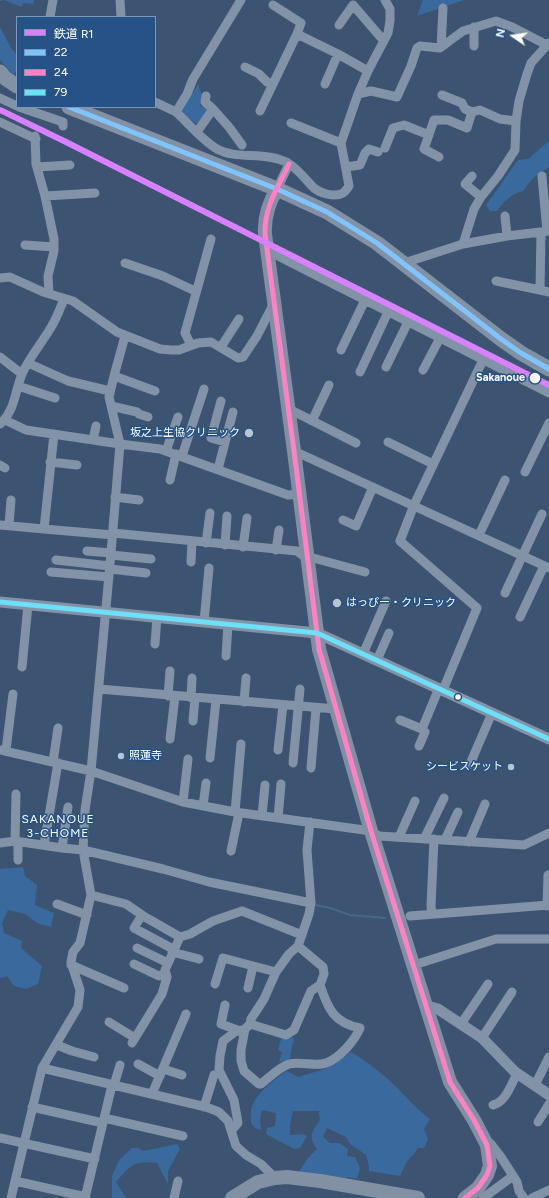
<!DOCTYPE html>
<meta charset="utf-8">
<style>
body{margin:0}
#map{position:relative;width:549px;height:1198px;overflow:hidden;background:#3c5471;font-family:Figtree,"Noto Sans JP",sans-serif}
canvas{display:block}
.legend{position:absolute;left:16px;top:16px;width:140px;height:92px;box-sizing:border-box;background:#265287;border:1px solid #7d97b7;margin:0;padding:5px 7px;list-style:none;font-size:12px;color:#fff}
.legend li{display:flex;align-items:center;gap:8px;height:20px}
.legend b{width:20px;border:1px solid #7d97b7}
.north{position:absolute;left:493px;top:16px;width:40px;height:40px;-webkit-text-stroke:3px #265287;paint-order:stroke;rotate:283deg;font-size:11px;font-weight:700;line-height:16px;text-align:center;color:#fff}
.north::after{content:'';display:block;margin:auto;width:14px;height:18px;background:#fff;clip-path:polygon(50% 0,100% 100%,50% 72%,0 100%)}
</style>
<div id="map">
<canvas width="549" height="1198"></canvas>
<ul class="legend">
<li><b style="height:5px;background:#d880ff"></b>鉄道 R1</li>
<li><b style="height:5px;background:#80c4ff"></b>22</li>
<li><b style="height:5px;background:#ff80c5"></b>24</li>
<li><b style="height:5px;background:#6ddff8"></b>79</li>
</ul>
<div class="north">N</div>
</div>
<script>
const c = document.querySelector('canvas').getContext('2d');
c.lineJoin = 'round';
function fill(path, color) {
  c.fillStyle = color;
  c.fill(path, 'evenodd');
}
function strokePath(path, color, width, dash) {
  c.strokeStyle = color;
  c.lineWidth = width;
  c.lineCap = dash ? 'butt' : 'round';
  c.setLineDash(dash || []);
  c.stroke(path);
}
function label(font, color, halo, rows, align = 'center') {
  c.font = font + ' Figtree,"Noto Sans JP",sans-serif';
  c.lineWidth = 3;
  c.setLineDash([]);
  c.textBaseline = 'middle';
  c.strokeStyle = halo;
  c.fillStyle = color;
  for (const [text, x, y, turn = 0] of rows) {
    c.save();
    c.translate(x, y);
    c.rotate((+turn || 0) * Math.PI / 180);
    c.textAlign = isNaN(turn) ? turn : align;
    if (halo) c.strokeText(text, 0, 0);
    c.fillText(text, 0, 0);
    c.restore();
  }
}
fill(new Path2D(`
 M 0,0 L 34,0 L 33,4 L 23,3 L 22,7 L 4,0 L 0,1 Z
 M 423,0 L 464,0 L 417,16 Z
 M 0,27 L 11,48 L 17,55 L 17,71 L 13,75 L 0,60 Z
 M 198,84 L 202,95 L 200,106 L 208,109 L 197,124 L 181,113 Z
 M 549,141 L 549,167 L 533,178 L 523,191 L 514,194 L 504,202 L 497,211 L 490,211 L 486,205 L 518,160 L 528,159 Z
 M 23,867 L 25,876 L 37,885 L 35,905 L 54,913 L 51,927 L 37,923 L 25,914 L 8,910 L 2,923 L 4,933 L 22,941 L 21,948 L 42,966 L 38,984 L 26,989 L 14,986 L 7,976 L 0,978 L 0,869 Z
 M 291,1036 L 294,1040 L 292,1045 L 290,1059 L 279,1062 L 282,1052 L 278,1050 L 281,1039 Z
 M 351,1052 C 366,1061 381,1072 393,1084 C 406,1096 416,1109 430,1119 L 424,1129 L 428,1139 L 424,1148 L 418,1148 L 414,1154 L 407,1161 L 400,1176 L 369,1171 L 369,1166 L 366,1155 L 350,1144 L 346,1137 L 327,1128 L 323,1137 L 330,1143 L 339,1143 L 348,1149 L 347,1156 L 355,1157 L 360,1168 L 357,1179 L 347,1177 L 345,1181 L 298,1173 L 308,1158 L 317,1149 C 308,1137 312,1131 320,1120 L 319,1111 L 293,1111 L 290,1124 L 290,1135 L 302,1134 L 307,1136 L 300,1148 L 294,1149 L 266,1134 L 267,1128 L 275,1126 L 276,1113 L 262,1110 L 260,1119 L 261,1130 L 255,1128 L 251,1123 C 251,1119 251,1114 251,1110 C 255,1093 274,1080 287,1071 L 298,1077 L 325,1069 Z
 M 177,1144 L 180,1149 L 168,1171 L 168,1184 L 157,1163 C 132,1161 132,1164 116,1182 L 126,1198 L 112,1198 L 112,1176 L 119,1160 L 132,1148 L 138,1148 L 144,1151 Z`), '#3a699d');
strokePath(new Path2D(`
 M 316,905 L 330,908 L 350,915 L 385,918`), '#47668a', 2);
strokePath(new Path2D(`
 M 120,0 L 121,17
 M 241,0 L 193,79 L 187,94 L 176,112 C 188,123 202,140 217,149 C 237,160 266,151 288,163 C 298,169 304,178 312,186 C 318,193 335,198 343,193 C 346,191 347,189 349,186 L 341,143 L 358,94 L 368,71 L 388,33 L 390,21 L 390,9 L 385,0
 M 273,5 L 301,23 L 297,34
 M 50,17 L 53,0
 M 339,25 L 353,5 L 384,41
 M 474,27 L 474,46
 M 441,47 L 443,8
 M 245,67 L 259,74 L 267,82 L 273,84
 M 325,84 L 338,54
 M 358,94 L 371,91 L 397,97 L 411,66 L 417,48 L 420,46 L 440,48 L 463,31 L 496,21 L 512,27 L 547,45
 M 442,95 L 462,103 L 465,109 L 472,112
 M 0,98 L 17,106
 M 155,102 L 176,112
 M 19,107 L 63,122 L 63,126
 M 213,109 L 229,127 L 242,145
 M 260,111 L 297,34 L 338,54 L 368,71
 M 0,122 L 36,139
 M 291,123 L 341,143
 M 197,132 L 213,109 L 205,102 L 206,96
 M 35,136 L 36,164 L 45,196 L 54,239 L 54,251 L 48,276 L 49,294
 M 385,148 L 393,128 L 404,125 L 429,135
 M 439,157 L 424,149 L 434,120 L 448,120 L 467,128 L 472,112 L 480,110 L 500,119 L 516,121
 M 37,167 L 70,165
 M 346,167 L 360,165 L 365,153 L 369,149 L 378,152
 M 472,176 L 465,184 L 481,197
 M 542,176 L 547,231
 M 277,189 L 289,164
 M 45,196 L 95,193
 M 505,216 L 507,236
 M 541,232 L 540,290 L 549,292
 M 463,244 L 474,209 L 481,197 L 498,176 L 515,150 L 516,121 L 519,101 L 527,74 L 531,63 L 549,43
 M 25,245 L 54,247
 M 268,253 L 276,255 L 549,393
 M 125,263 L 163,276 L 195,291
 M 404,263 L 463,244 L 507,236 L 549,231
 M 0,278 L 10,277 L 43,292 L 73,301 L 117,332 L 160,349 L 171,350 L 179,350 L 198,343 L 211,342 L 238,358 L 243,357 L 257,336 L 274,303
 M 496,281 L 540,290
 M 191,345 L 185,333 L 211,239
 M 221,347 L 239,319
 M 341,350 L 365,300
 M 0,357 L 22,374
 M 28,363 L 68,381 L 110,391
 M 386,367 L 408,322
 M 423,370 L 440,338
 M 360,372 L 388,312
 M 114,376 L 155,391
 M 18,386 L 55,398
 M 221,401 L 211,438 L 225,442
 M 111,406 L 137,412 L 139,414 L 148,417
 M 289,409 L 356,443
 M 5,420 L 26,430 L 120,444 L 160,449 L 288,495 L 300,494
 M 312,421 L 329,385
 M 0,424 C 15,411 15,391 22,374 C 29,358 41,344 50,329 C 56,320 60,309 64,299
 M 54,434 L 44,529 L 113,535
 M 93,440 L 96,426
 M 388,442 L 433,464
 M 166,451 L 178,417
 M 294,451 L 549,568
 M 182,456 L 204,389
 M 50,462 L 77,465
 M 0,465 L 5,468
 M 218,469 L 233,412
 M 525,472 L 549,423
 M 170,480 L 176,454
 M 115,497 L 139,500
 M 343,520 L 356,526 L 373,487
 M 0,525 L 44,529
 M 9,525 L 11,500
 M 113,533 L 297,551 L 302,555 L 365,572
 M 479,535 L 505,480
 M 206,543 L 210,513
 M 225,545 L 227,516
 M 243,547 L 247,518
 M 276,550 L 279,530
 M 87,551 L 111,553
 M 111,555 L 151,559
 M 56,560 L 110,566
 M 191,562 L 192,541
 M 110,569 L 146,573
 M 51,572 L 109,577
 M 505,593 L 542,514
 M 520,617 L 544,566
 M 204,622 L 209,568
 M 155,644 L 157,617
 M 363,654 L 386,601
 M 226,656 L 228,624
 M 377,660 L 389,633
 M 22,667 L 28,605
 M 99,689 L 336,709
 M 443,690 L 477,608 L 400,541 L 414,505 L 483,360
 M 168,696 L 170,671
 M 191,698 L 192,678
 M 244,702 L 246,678
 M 400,720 L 422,729
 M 193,721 L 195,698
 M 170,739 L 175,696
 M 419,746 L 425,732 L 422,729 L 439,688
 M 0,750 L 91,771 L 183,802 L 235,812 L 371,831 L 379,836 L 524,845 L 549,833
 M 6,750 L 13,694
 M 278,750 L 283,705
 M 210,758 L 216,700
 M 53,762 L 58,728
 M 293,763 L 300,689
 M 470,764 L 492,713
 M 311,768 L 316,708
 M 183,802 L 188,759
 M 203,806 L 206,783
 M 235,812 L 241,744
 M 262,816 L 265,785
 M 278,818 L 281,784
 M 310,822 L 307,850 L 311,903 L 309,914 L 298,946 L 289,954 L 276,972 L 264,999 L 251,1019 L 250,1024 L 245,1029 L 241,1050 L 241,1061 L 244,1071 L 259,1084 L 261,1084 C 270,1077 278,1068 289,1064 C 301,1061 315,1067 326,1063 C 340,1058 355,1040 360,1028 C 334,1023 328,1009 320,985
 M 399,837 L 415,801
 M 424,839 L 444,798
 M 445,840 L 458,812
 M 15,841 L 16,794
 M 18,842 L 18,860
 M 469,842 L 485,804
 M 0,843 L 15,841 L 62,848 L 83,850 L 163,869 L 209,882 L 311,903
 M 44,845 L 58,763
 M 62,848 L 68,807
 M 231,851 L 239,813
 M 91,895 L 126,904 L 145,917 L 180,937
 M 57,904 L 87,915
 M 547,906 L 548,875
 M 432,914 L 431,906 L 434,839
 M 142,915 L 134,928 L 173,949
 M 410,916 L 549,905
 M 137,948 L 168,963
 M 172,952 L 199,959
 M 134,964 L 159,976 L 166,973
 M 71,965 L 124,988
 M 414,965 L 496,939 L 549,939
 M 215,984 L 223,958 L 276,972
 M 248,988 L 253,966
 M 225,1005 L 221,1024 L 240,1031
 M 109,1022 L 135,1038
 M 250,1024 L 286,1035 L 294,1030 L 311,991 L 320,985 L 324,974 L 323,967 L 298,946
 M 461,1024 L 488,984
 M 482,1038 L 512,992
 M 132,1043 L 162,994 L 167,977 L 165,970 L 180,937 L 190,934 L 213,921 L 242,911 L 302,935
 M 57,1045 L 72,1051 L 94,1057
 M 138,1064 L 160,1076
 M 42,1068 L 206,1107 L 219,1112 L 228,1121 L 236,1146 L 246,1155 L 261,1164 L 275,1178
 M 163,1069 L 182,1075
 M 114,1085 L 120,1065
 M 535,1085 L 549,1057
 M 152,1094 L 186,1014
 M 493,1105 C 506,1102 511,1084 517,1074
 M 32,1107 L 103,1123
 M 204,1107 L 214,1075
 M 104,1118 L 183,1136
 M 538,1122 L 549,1104
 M 231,1131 L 238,1123 L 234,1100 L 219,1070 L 220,1056 L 223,1041 L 235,1032 L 245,1029
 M 0,1138 L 95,1159
 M 486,1140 L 491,1144 L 501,1157 L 517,1182 L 519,1191 L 524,1198
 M 15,1181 L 86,1197
 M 11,1198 L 42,1068 L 78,1007 L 80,990 L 71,962 L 73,952 L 80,943 L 91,895 L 83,850 L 85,810 L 91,771 L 111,553 L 120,444 L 109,397 L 114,376 L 125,336
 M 85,1198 L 112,1085
 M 174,1198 L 178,1181
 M 483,1198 L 513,1176
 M 532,1198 L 549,1190`), '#8393a7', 9);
strokePath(new Path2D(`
 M 0,602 L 317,633 L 549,739
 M 427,1006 L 438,1009 L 482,1038 L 515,1072 L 549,1095`), '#8393a7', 11);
strokePath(new Path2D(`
 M 277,189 C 268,204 264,217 265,234 L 294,451 L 319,649 L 371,831 L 450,1082 L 474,1120 L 487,1145 L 490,1166 L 487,1175 L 478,1188 L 465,1198
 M 232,1198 L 258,1182 L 275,1178 L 287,1177 L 320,1181 L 418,1198`), '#8290a4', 14);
strokePath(new Path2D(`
 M 0,72 L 5,78 L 17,86
 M 69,107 L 277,189 L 327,212 L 377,243 L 501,339 L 521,353 L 549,369`), '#8292a4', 15);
strokePath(new Path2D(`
 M 69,107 L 277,189 L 327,212 L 377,243 L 501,339 L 521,353 L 549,369`), '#80c4ff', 5);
strokePath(new Path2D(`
 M 289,164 C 278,187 264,208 265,234 L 294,451 L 319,649 L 371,831 L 450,1082 L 474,1120 L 487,1145 L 490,1166 L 487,1175 L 478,1188 L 465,1198`), '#ff80c5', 5);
strokePath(new Path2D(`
 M 0,602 L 317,633 L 549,739`), '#6ddff8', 5);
strokePath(new Path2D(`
 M 0,110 L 66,142 L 549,385`), '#d880ff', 6);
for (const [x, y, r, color] of [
 [535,378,6,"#fff"],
 [249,433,5,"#bbc3cd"],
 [337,603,5,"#bbc3cd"],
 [458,697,3.5,"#fff"],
 [121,756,4,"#bbc3cd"],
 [511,767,4,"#bbc3cd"]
]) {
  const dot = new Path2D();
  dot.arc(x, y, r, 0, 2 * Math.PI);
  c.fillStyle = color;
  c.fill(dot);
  strokePath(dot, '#265287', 1.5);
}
label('bold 11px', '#fff', '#265287', [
 ["Sakanoue",525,378]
], 'right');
label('11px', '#fff', '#265287', [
 ["坂之上生協クリニック",240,433],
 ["はっぴー・クリニック",346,603,"left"],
 ["照蓮寺",129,756,"left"],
 ["シービスケット",503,767]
], 'right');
c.letterSpacing = '1px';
label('12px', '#fff', '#265287', [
 ["SAKANOUE",58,819],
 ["3-CHOME",58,833]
]);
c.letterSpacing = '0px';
</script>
